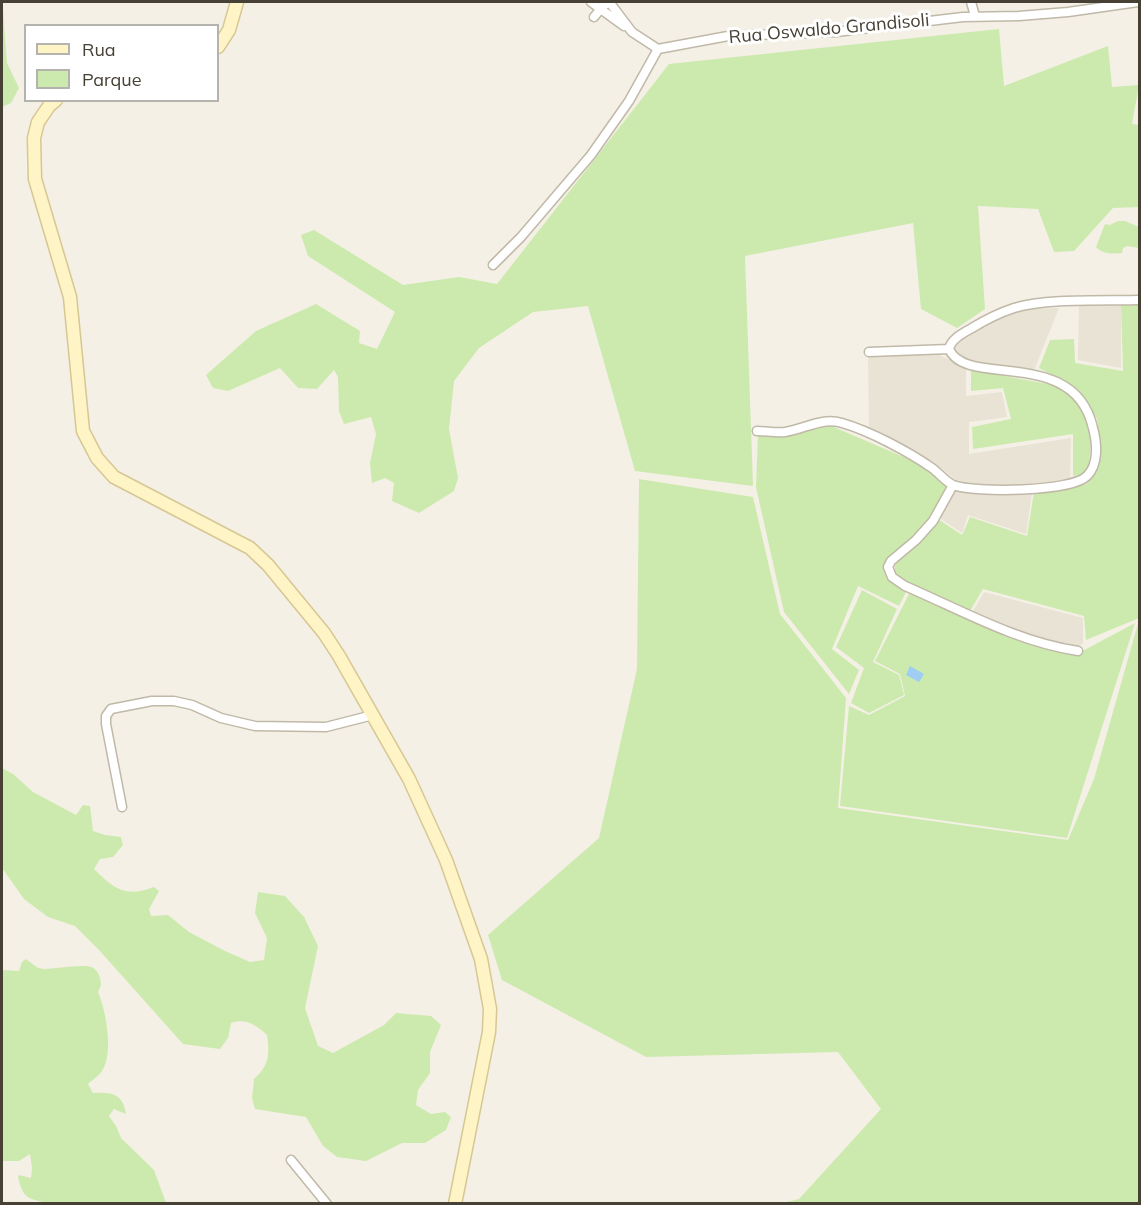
<!DOCTYPE html>
<style>
body{margin:0}
#map{position:relative;width:1141px;height:1205px;overflow:hidden;background:#f4f0e6;font-family:Mulish,sans-serif}
canvas{display:block}
.frame{position:absolute;inset:0;border:3px solid #474135;pointer-events:none}
.legend{position:absolute;left:24px;top:24px;width:195px;height:78px;box-sizing:border-box;background:#fff;border:2px solid #b5b3ae;margin:0;padding:8px 10px;list-style:none;font-size:18px;color:#474135}
.legend li{display:flex;align-items:center;gap:12px;height:30px}
.legend b{width:30px;border:2px solid #b5b3ae}
</style>
<div id="map">
<canvas width="1141" height="1205"></canvas>
<div class="frame"></div>
<ul class="legend">
<li><b style="height:8px;background:#fff4c5"></b>Rua</li>
<li><b style="height:16px;background:#cceaad"></b>Parque</li>
</ul>
</div>
<script>
const c = document.querySelector('canvas').getContext('2d');
c.lineJoin = 'round';
function fill(path, color) {
  c.fillStyle = color;
  c.fill(path, 'evenodd');
}
function strokePath(path, color, width, dash) {
  c.strokeStyle = color;
  c.lineWidth = width;
  c.lineCap = dash ? 'butt' : 'round';
  c.setLineDash(dash || []);
  c.stroke(path);
}
function label(font, color, halo, rows, align = 'center') {
  c.font = font + ' Mulish,sans-serif';
  c.lineWidth = 6;
  c.setLineDash([]);
  c.textBaseline = 'middle';
  c.strokeStyle = halo;
  c.fillStyle = color;
  for (const [text, x, y, turn = 0] of rows) {
    c.save();
    c.translate(x, y);
    c.rotate((+turn || 0) * Math.PI / 180);
    c.textAlign = isNaN(turn) ? turn : align;
    if (halo) c.strokeText(text, 0, 0);
    c.fillText(text, 0, 0);
    c.restore();
  }
}
fill(new Path2D(`
 M 1079,305 L 1121,305 L 1121,368 L 1078,360 Z
 M 1059,308 L 1033,373 L 976,363 L 957,357 L 952,346 L 962,337 L 986,323 L 1022,309 Z
 M 935,353 L 966,368 L 966,396 L 1002,392 L 1007,417 L 969,422 L 969,454 L 1071,438 L 1070,481 L 1040,486 L 1000,487 L 956,480 L 935,463 L 869,430 L 868,355 Z
 M 953,487 L 1032,493 L 1026,534 L 968,515 L 962,533 L 938,517 Z
 M 984,592 L 1083,618 L 1083,643 L 1076,648 L 1025,636 L 973,611 Z`), '#e8e3d4');
fill(new Path2D(`
 M 3,9 L 7,63 L 19,88 L 11,103 L 2,107 Z
 M 999,29 L 1004,86 L 1108,46 L 1112,87 L 1139,85 L 1132,124 L 1139,125 L 1139,207 L 1113,208 L 1074,251 L 1054,252 L 1038,209 L 978,206 L 985,309 L 957,328 L 921,309 L 913,223 L 745,256 L 753,486 L 635,471 L 588,306 L 533,312 L 479,348 L 454,381 L 449,429 L 458,478 L 454,491 L 419,513 L 392,501 L 394,483 L 385,478 L 372,483 L 370,463 L 376,434 L 371,417 L 344,424 L 339,411 L 338,377 L 334,370 L 317,389 L 298,388 L 280,368 L 228,391 L 213,388 L 206,375 L 256,331 L 316,304 L 360,331 L 359,343 L 377,349 L 395,312 L 308,256 L 301,235 L 314,230 L 403,285 L 459,277 L 497,284 L 669,64 Z
 M 1118,221 L 1125,221 L 1139,227 L 1139,248 L 1127,246 L 1123,248 L 1122,253 C 1113,254 1102,254 1096,247 L 1105,224 L 1110,225 Z
 M 1139,304 L 1139,618 L 1086,640 L 1084,616 L 983,589 L 970,611 L 894,575 L 896,560 L 938,519 L 962,535 L 970,517 L 1027,536 L 1034,492 L 1087,484 L 1101,452 L 1097,419 L 1078,390 L 1039,368 L 1050,340 L 1074,339 L 1075,363 L 1123,371 L 1121,305 Z
 M 971,370 L 1059,386 L 1076,399 L 1086,421 L 1091,442 L 1089,464 L 1084,474 L 1073,476 L 1073,434 L 973,449 L 972,427 L 1011,419 L 1003,388 L 971,391 Z
 M 829,425 L 913,461 L 948,485 L 935,511 L 919,532 L 889,556 L 885,571 L 907,590 L 899,606 L 858,586 L 832,649 L 859,670 L 849,694 L 784,612 L 756,487 L 758,435 Z
 M 639,479 L 753,497 L 780,614 L 846,698 L 838,808 L 1068,840 L 1094,779 L 1139,620 L 1139,1203 L 782,1203 L 799,1199 L 881,1109 L 838,1052 L 646,1057 L 502,980 L 488,935 L 599,838 L 637,669 Z
 M 862,590 L 897,609 L 873,662 L 899,675 L 904,695 L 869,713 L 851,703 L 864,668 L 836,647 Z
 M 911,590 L 1030,642 L 1079,653 L 1135,623 L 1067,838 L 840,806 L 849,706 L 869,715 L 905,696 L 900,674 L 875,661 Z
 M 2,768 L 13,774 L 33,792 L 76,815 L 83,805 L 90,806 L 93,831 L 105,835 L 121,837 L 123,845 L 113,857 L 100,859 L 94,869 C 114,889 126,898 154,887 L 159,891 L 149,909 L 151,916 L 168,915 L 189,932 L 225,951 L 250,962 L 264,960 L 267,938 L 255,913 L 258,892 L 285,896 L 304,917 L 318,946 L 305,1008 L 318,1046 L 333,1053 L 384,1025 L 396,1013 L 431,1016 L 441,1025 L 430,1052 L 430,1073 L 418,1090 L 416,1105 L 431,1114 L 445,1112 L 451,1117 L 446,1130 L 425,1143 L 402,1143 L 366,1161 L 337,1157 L 323,1146 L 306,1117 L 255,1109 L 252,1098 L 254,1079 C 269,1066 270,1054 267,1035 C 256,1025 246,1018 231,1023 L 228,1038 L 220,1049 L 183,1044 L 99,950 L 75,926 L 48,917 L 24,899 L 2,868 Z
 M 26,959 L 38,968 L 44,969 C 54,969 87,963 93,968 C 99,971 101,980 101,985 L 98,992 C 106,1011 114,1053 102,1071 C 99,1076 92,1080 88,1084 L 93,1093 C 111,1092 123,1093 126,1114 L 114,1109 L 109,1116 L 116,1126 L 121,1138 L 154,1170 L 166,1203 L 52,1204 C 31,1199 23,1201 18,1177 L 19,1175 L 31,1178 L 32,1168 L 30,1154 L 19,1161 L 2,1161 L 2,970 L 19,971 L 22,962 Z`), '#cceaad');
fill(new Path2D(`
 M 910,666 L 924,674 L 919,682 L 906,675 Z`), '#9fcdf4');
const minor = new Path2D(`
 M 591,2 L 624,26
 M 971,2 L 975,16
 M 594,17 L 604,5 L 610,3 L 632,32 L 658,49 L 728,36 L 836,32 L 963,17 L 1019,16 L 1068,12 L 1138,2
 M 493,265 L 521,237 L 591,155 L 629,101 L 658,49
 M 949,349 C 951,339 963,333 972,328 C 985,320 999,313 1014,308 C 1047,298 1104,301 1140,300
 M 869,352 L 949,349
 M 757,431 C 766,431 776,433 785,432 C 805,429 821,417 842,423 C 870,431 909,452 932,468 C 939,473 946,482 953,485 C 975,493 1071,492 1087,476 C 1099,464 1097,443 1093,428 C 1074,345 966,389 949,349
 M 953,485 L 933,521 L 916,540 L 891,561 L 888,567 L 892,577 L 905,586 C 961,610 1017,642 1078,651
 M 122,807 L 106,724 L 106,716 L 111,709 L 152,701 L 174,701 L 192,705 L 221,718 L 255,726 L 326,727 L 373,715
 M 291,1160 L 327,1204`);
const secondary = new Path2D(`
 M 218,47 L 229,30 L 237,2
 M 56,100 L 49,106 L 38,122 L 34,138 L 35,179 L 70,297 L 83,431 L 97,458 L 114,477 L 250,548 L 268,565 L 324,633 L 339,656 L 409,779 L 446,860 L 481,959 L 490,1009 L 489,1032 L 455,1204`);
strokePath(minor, '#c0b9a8', 11);
strokePath(secondary, '#d6c793', 15);
strokePath(minor, '#fff', 8);
strokePath(secondary, '#fff4c5', 12);
label('18px', '#474135', '#fff', [
 ["Rua Oswaldo Grandisoli",829,29,-5]
]);
</script>
